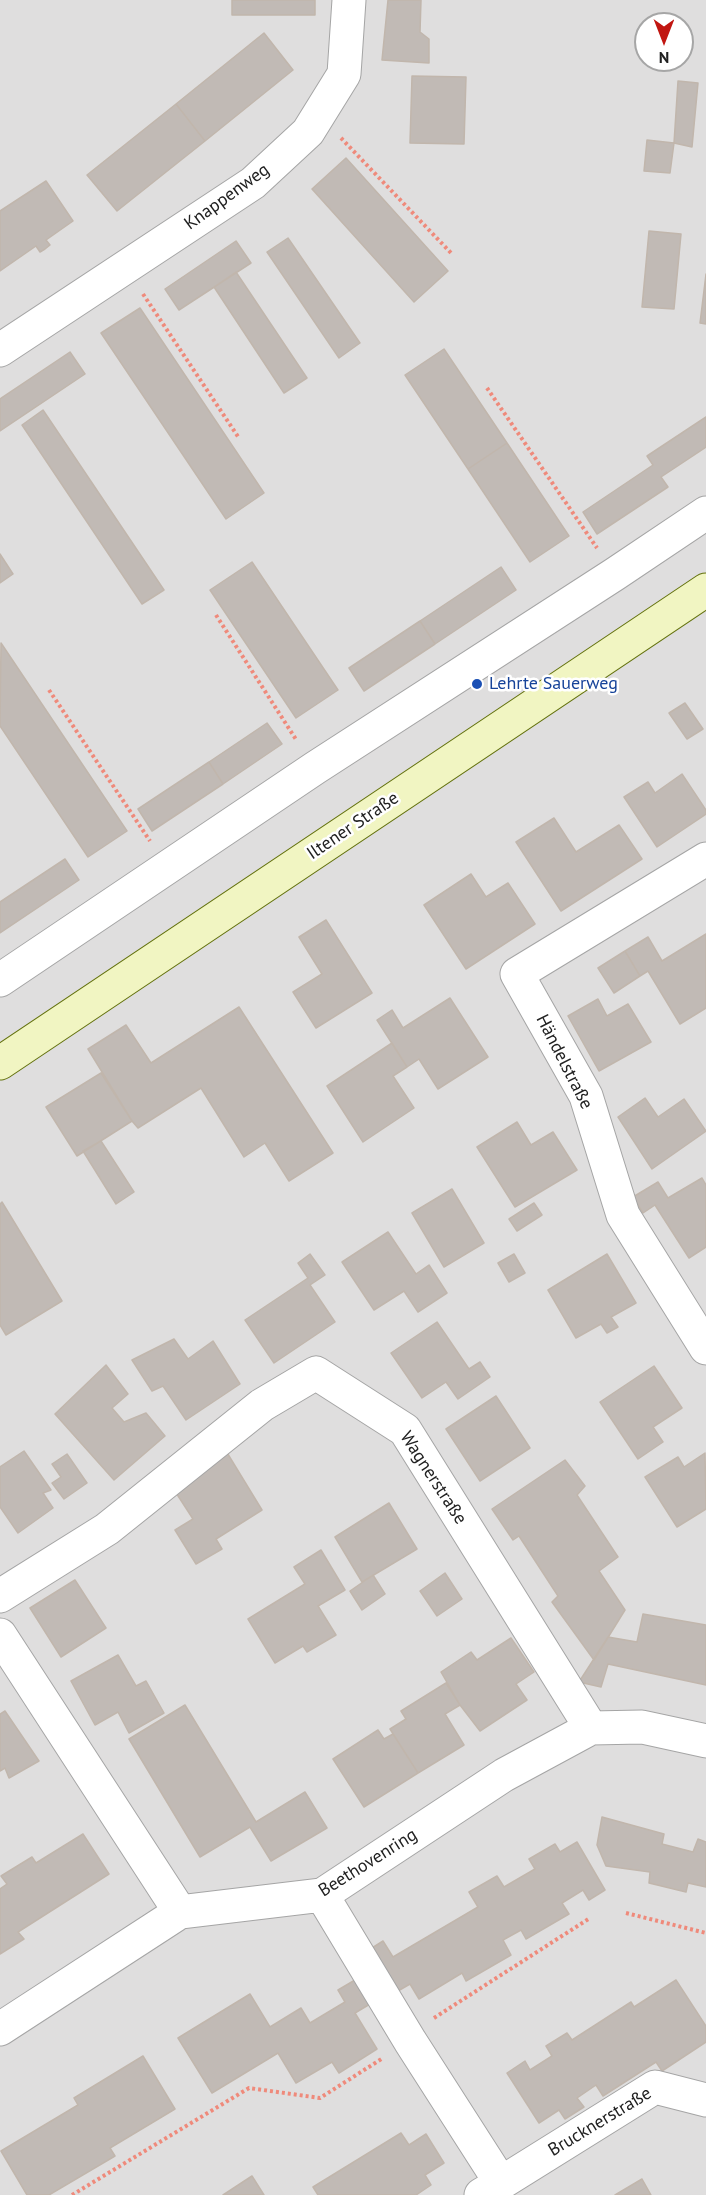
<!DOCTYPE html>
<meta charset="utf-8">
<style>
body{margin:0}
#map{position:relative;width:706px;height:2195px;overflow:hidden;background:#f0eee8;font-family:"PT Sans",sans-serif}
canvas{display:block}
.north{position:absolute;left:634px;top:12px;width:60px;height:60px;box-sizing:border-box;background:#fff;border:2px solid #a6a6a6;border-radius:50%;rotate:180deg;font-size:16px;font-weight:700;line-height:24px;text-align:center;color:#212121}
.north::after{content:'';display:block;margin:auto;width:21px;height:27px;background:#c11611;clip-path:polygon(50% 0,100% 100%,50% 72%,0 100%)}
</style>
<div id="map">
<canvas width="706" height="2195"></canvas>
<div class="north">N</div>
</div>
<script>
const c = document.querySelector('canvas').getContext('2d');
c.lineJoin = 'round';
function fill(path, color) {
  c.fillStyle = color;
  c.fill(path, 'evenodd');
}
function strokePath(path, color, width, dash) {
  c.strokeStyle = color;
  c.lineWidth = width;
  c.lineCap = dash ? 'butt' : 'round';
  c.setLineDash(dash || []);
  c.stroke(path);
}
function label(font, color, halo, rows, align = 'center') {
  c.font = font + ' "PT Sans",sans-serif';
  c.lineWidth = 5;
  c.setLineDash([]);
  c.textBaseline = 'middle';
  c.strokeStyle = halo;
  c.fillStyle = color;
  for (const [text, x, y, turn = 0] of rows) {
    c.save();
    c.translate(x, y);
    c.rotate((+turn || 0) * Math.PI / 180);
    c.textAlign = isNaN(turn) ? turn : align;
    if (halo) c.strokeText(text, 0, 0);
    c.fillText(text, 0, 0);
    c.restore();
  }
}
fill(new Path2D(`
 M 0,0 L 706,0 L 706,2195 L 0,2195 ZM 646,24 L 682,24 L 682,60 L 646,60 Z`), '#dfdede');
const building = new Path2D(`
 M 232,0 L 315,0 L 315,15 L 232,15 Z
 M 388,0 L 421,0 L 420,32 L 429,39 L 429,63 L 382,60 Z
 M 264,33 L 293,70 L 205,141 L 176,104 Z
 M 412,76 L 466,77 L 464,144 L 410,143 Z
 M 678,81 L 698,83 L 692,147 L 674,143 Z
 M 176,104 L 205,141 L 117,211 L 87,175 Z
 M 647,140 L 674,143 L 670,173 L 644,171 Z
 M 346,158 L 448,271 L 414,302 L 312,189 Z
 M 46,181 L 73,221 L 46,240 L 50,245 L 45,249 L 40,252 L 36,246 L 0,271 L 0,211 Z
 M 649,231 L 681,234 L 674,309 L 642,307 Z
 M 288,238 L 360,343 L 339,358 L 267,252 Z
 M 236,241 L 251,263 L 179,310 L 165,289 Z
 M 236,272 L 307,378 L 284,393 L 214,287 Z
 M 706,274 L 706,324 L 700,323 Z
 M 140,308 L 264,493 L 226,519 L 101,333 Z
 M 444,349 L 507,443 L 468,469 L 405,375 Z
 M 70,352 L 85,374 L 0,431 L 0,399 Z
 M 43,410 L 164,590 L 142,604 L 22,425 Z
 M 706,417 L 706,447 L 661,477 L 668,487 L 597,534 L 583,512 L 653,465 L 647,456 Z
 M 507,443 L 569,536 L 530,562 L 468,469 Z
 M 0,554 L 13,574 L 0,583 Z
 M 252,562 L 338,690 L 296,718 L 210,590 Z
 M 501,567 L 516,590 L 435,644 L 420,621 Z
 M 420,621 L 435,644 L 364,691 L 349,668 Z
 M 1,643 L 127,831 L 88,857 L 0,726 Z
 M 685,703 L 703,729 L 687,739 L 669,713 Z
 M 267,723 L 282,744 L 223,784 L 209,762 Z
 M 209,762 L 223,784 L 152,831 L 138,809 Z
 M 682,774 L 706,810 L 706,814 L 657,847 L 624,797 L 648,782 L 655,793 Z
 M 554,818 L 576,852 L 619,825 L 642,859 L 561,911 L 516,842 Z
 M 65,859 L 79,880 L 0,933 L 0,902 Z
 M 471,874 L 486,897 L 508,883 L 535,924 L 466,969 L 424,905 Z
 M 326,920 L 372,993 L 316,1028 L 293,992 L 322,974 L 299,937 Z
 M 706,934 L 706,1008 L 680,1024 L 648,971 L 640,976 L 625,951 L 648,937 L 662,961 Z
 M 625,951 L 640,976 L 614,993 L 598,968 Z
 M 450,998 L 488,1057 L 438,1089 L 419,1059 L 407,1067 L 377,1020 L 392,1010 L 403,1028 Z
 M 598,999 L 607,1016 L 628,1004 L 651,1042 L 599,1071 L 568,1016 Z
 M 239,1007 L 333,1153 L 289,1181 L 265,1143 L 244,1157 L 201,1088 L 138,1128 L 132,1121 L 88,1049 L 126,1025 L 151,1063 Z
 M 392,1043 L 407,1067 L 393,1076 L 414,1108 L 363,1142 L 327,1086 Z
 M 101,1073 L 132,1121 L 77,1156 L 46,1107 Z
 M 645,1098 L 658,1117 L 684,1099 L 706,1131 L 652,1169 L 618,1117 Z
 M 517,1122 L 531,1145 L 553,1132 L 577,1170 L 515,1207 L 477,1147 Z
 M 101,1141 L 134,1192 L 116,1204 L 83,1151 Z
 M 702,1178 L 706,1185 L 706,1247 L 689,1258 L 655,1205 L 643,1213 L 633,1197 L 658,1182 L 668,1198 Z
 M 452,1189 L 484,1243 L 444,1267 L 412,1213 Z
 M 2,1202 L 62,1301 L 6,1335 L 0,1325 L 0,1204 Z
 M 534,1203 L 542,1215 L 517,1231 L 509,1219 Z
 M 388,1232 L 416,1274 L 429,1265 L 447,1293 L 418,1312 L 404,1291 L 374,1310 L 342,1262 Z
 M 310,1254 L 325,1275 L 310,1285 L 335,1322 L 274,1363 L 245,1320 L 308,1278 L 298,1263 Z
 M 514,1254 L 525,1273 L 509,1282 L 498,1263 Z
 M 607,1254 L 636,1303 L 611,1317 L 618,1327 L 607,1333 L 601,1324 L 576,1338 L 548,1290 Z
 M 437,1322 L 469,1369 L 480,1362 L 490,1377 L 458,1399 L 446,1382 L 422,1398 L 391,1353 Z
 M 174,1339 L 188,1359 L 213,1341 L 240,1384 L 186,1420 L 163,1386 L 152,1391 L 132,1360 Z
 M 106,1365 L 128,1394 L 112,1408 L 124,1422 L 146,1413 L 165,1436 L 114,1480 L 55,1414 Z
 M 654,1366 L 682,1408 L 653,1427 L 663,1442 L 638,1459 L 600,1402 Z
 M 496,1396 L 530,1448 L 480,1481 L 446,1429 Z
 M 24,1451 L 51,1490 L 43,1493 L 53,1508 L 18,1533 L 0,1507 L 0,1467 Z
 M 226,1451 L 262,1510 L 216,1539 L 222,1549 L 196,1564 L 175,1530 L 193,1519 L 171,1485 Z
 M 705,1453 L 706,1509 L 677,1527 L 645,1477 L 678,1457 L 684,1467 Z
 M 67,1454 L 87,1483 L 64,1499 L 52,1483 L 61,1477 L 52,1464 Z
 M 565,1460 L 585,1486 L 577,1495 L 618,1557 L 599,1571 L 625,1610 L 594,1660 L 552,1602 L 558,1596 L 519,1536 L 513,1540 L 492,1509 Z
 M 389,1503 L 417,1549 L 362,1582 L 335,1537 Z
 M 321,1550 L 345,1590 L 318,1606 L 336,1635 L 307,1652 L 303,1646 L 275,1663 L 248,1619 L 305,1584 L 294,1567 Z
 M 445,1573 L 462,1599 L 437,1616 L 420,1591 Z
 M 373,1575 L 385,1594 L 362,1610 L 350,1591 Z
 M 75,1580 L 106,1628 L 61,1657 L 30,1608 Z
 M 643,1614 L 706,1625 L 706,1685 L 608,1664 L 601,1687 L 579,1682 L 608,1637 L 637,1642 Z
 M 511,1638 L 534,1672 L 516,1684 L 527,1700 L 480,1731 L 460,1705 L 441,1672 L 471,1652 L 477,1660 Z
 M 118,1655 L 136,1686 L 146,1681 L 164,1713 L 129,1733 L 118,1712 L 95,1725 L 71,1681 Z
 M 446,1683 L 460,1705 L 445,1714 L 464,1745 L 418,1773 L 390,1729 L 406,1719 L 401,1711 Z
 M 185,1705 L 256,1822 L 305,1792 L 327,1828 L 271,1861 L 250,1827 L 200,1857 L 129,1739 Z
 M 5,1711 L 39,1761 L 9,1778 L 5,1768 L 0,1771 L 0,1714 Z
 M 378,1730 L 384,1739 L 393,1734 L 418,1773 L 364,1807 L 333,1759 Z
 M 602,1817 L 664,1834 L 662,1844 L 693,1852 L 698,1839 L 706,1842 L 706,1887 L 688,1883 L 686,1892 L 649,1883 L 650,1872 L 606,1866 L 597,1845 Z
 M 83,1834 L 109,1874 L 18,1932 L 24,1939 L 0,1954 L 0,1889 L 7,1884 L 1,1876 L 32,1857 L 36,1863 Z
 M 577,1842 L 605,1890 L 589,1900 L 583,1890 L 562,1903 L 569,1914 L 526,1939 L 521,1930 L 503,1940 L 511,1955 L 466,1981 L 462,1973 L 419,1999 L 410,1984 L 398,1991 L 372,1948 L 383,1941 L 393,1957 L 478,1907 L 469,1892 L 497,1876 L 504,1887 L 535,1869 L 529,1859 L 555,1844 L 560,1852 Z
 M 355,1980 L 370,2004 L 355,2013 L 377,2049 L 339,2073 L 332,2062 L 296,2083 L 278,2053 L 212,2093 L 178,2038 L 250,1994 L 270,2027 L 301,2008 L 310,2023 L 345,2002 L 338,1990 Z
 M 676,1980 L 706,2026 L 706,2042 L 662,2071 L 656,2062 L 603,2096 L 596,2085 L 577,2098 L 584,2107 L 565,2119 L 559,2110 L 539,2123 L 507,2073 L 525,2061 L 530,2070 L 552,2056 L 546,2046 L 567,2033 L 572,2040 L 631,2002 L 634,2007 Z
 M 143,2056 L 175,2109 L 110,2148 L 115,2156 L 49,2195 L 27,2195 L 1,2151 L 78,2105 L 74,2098 Z
 M 401,2133 L 409,2145 L 426,2134 L 444,2163 L 425,2175 L 431,2185 L 416,2195 L 318,2195 L 313,2187 Z
 M 252,2176 L 264,2195 L 223,2195 Z
 M 642,2179 L 651,2195 L 615,2195 Z`);
fill(building, '#c1bab5');
strokePath(building, '#c1b6ac', 1.5);
const street = new Path2D(`
 M 0,350 L 253,183 L 308,132 L 344,74 L 349,0
 M 706,859 L 517,974 L 586,1096 L 623,1215 L 706,1348
 M 0,980 L 315,768 L 615,574 L 706,513
 M 0,1596 L 107,1529 L 262,1405 L 316,1373 L 405,1430 L 591,1728
 M 0,1635 L 180,1912
 M 322,1895 L 410,2041 L 501,2183 L 481,2195
 M 0,2029 L 180,1912 L 322,1895 L 504,1775 L 591,1728 L 642,1727 L 706,1741
 M 501,2183 L 655,2087 L 706,2100`);
const secondary = new Path2D(`
 M 0,1063 L 706,590`);
strokePath(street, '#a5a5a5', 35);
strokePath(secondary, '#64720e', 35);
strokePath(new Path2D(`
 M 341,138 L 452,254
 M 143,294 L 239,438
 M 487,388 L 597,548
 M 216,615 L 297,741
 M 49,690 L 150,841
 M 626,1913 L 706,1933
 M 434,2018 L 590,1918
 M 72,2195 L 249,2088 L 320,2098 L 383,2058`), '#ef8a7b', 4, [3, 3]);
strokePath(street, '#fff', 33);
strokePath(secondary, '#f1f5c2', 33);
for (const [x, y, r, color] of [
 [477,684,6,"#1a4fb4"]
]) {
  const dot = new Path2D();
  dot.arc(x, y, r, 0, 2 * Math.PI);
  c.fillStyle = color;
  c.fill(dot);
  strokePath(dot, '#fff', 2);
}
label('18px', '#212121', '#fff', [
 ["Knappenweg",227,197,-36],
 ["Iltener Straße",353,826,-34],
 ["Händelstraße",564,1062,63],
 ["Wagnerstraße",433,1478,57],
 ["Beethovenring",368,1863,-32],
 ["Brucknerstraße",600,2122,-31]
]);
label('18px', '#164399', '#fff', [
 ["Lehrte Sauerweg",489,684]
], 'left');
</script>
